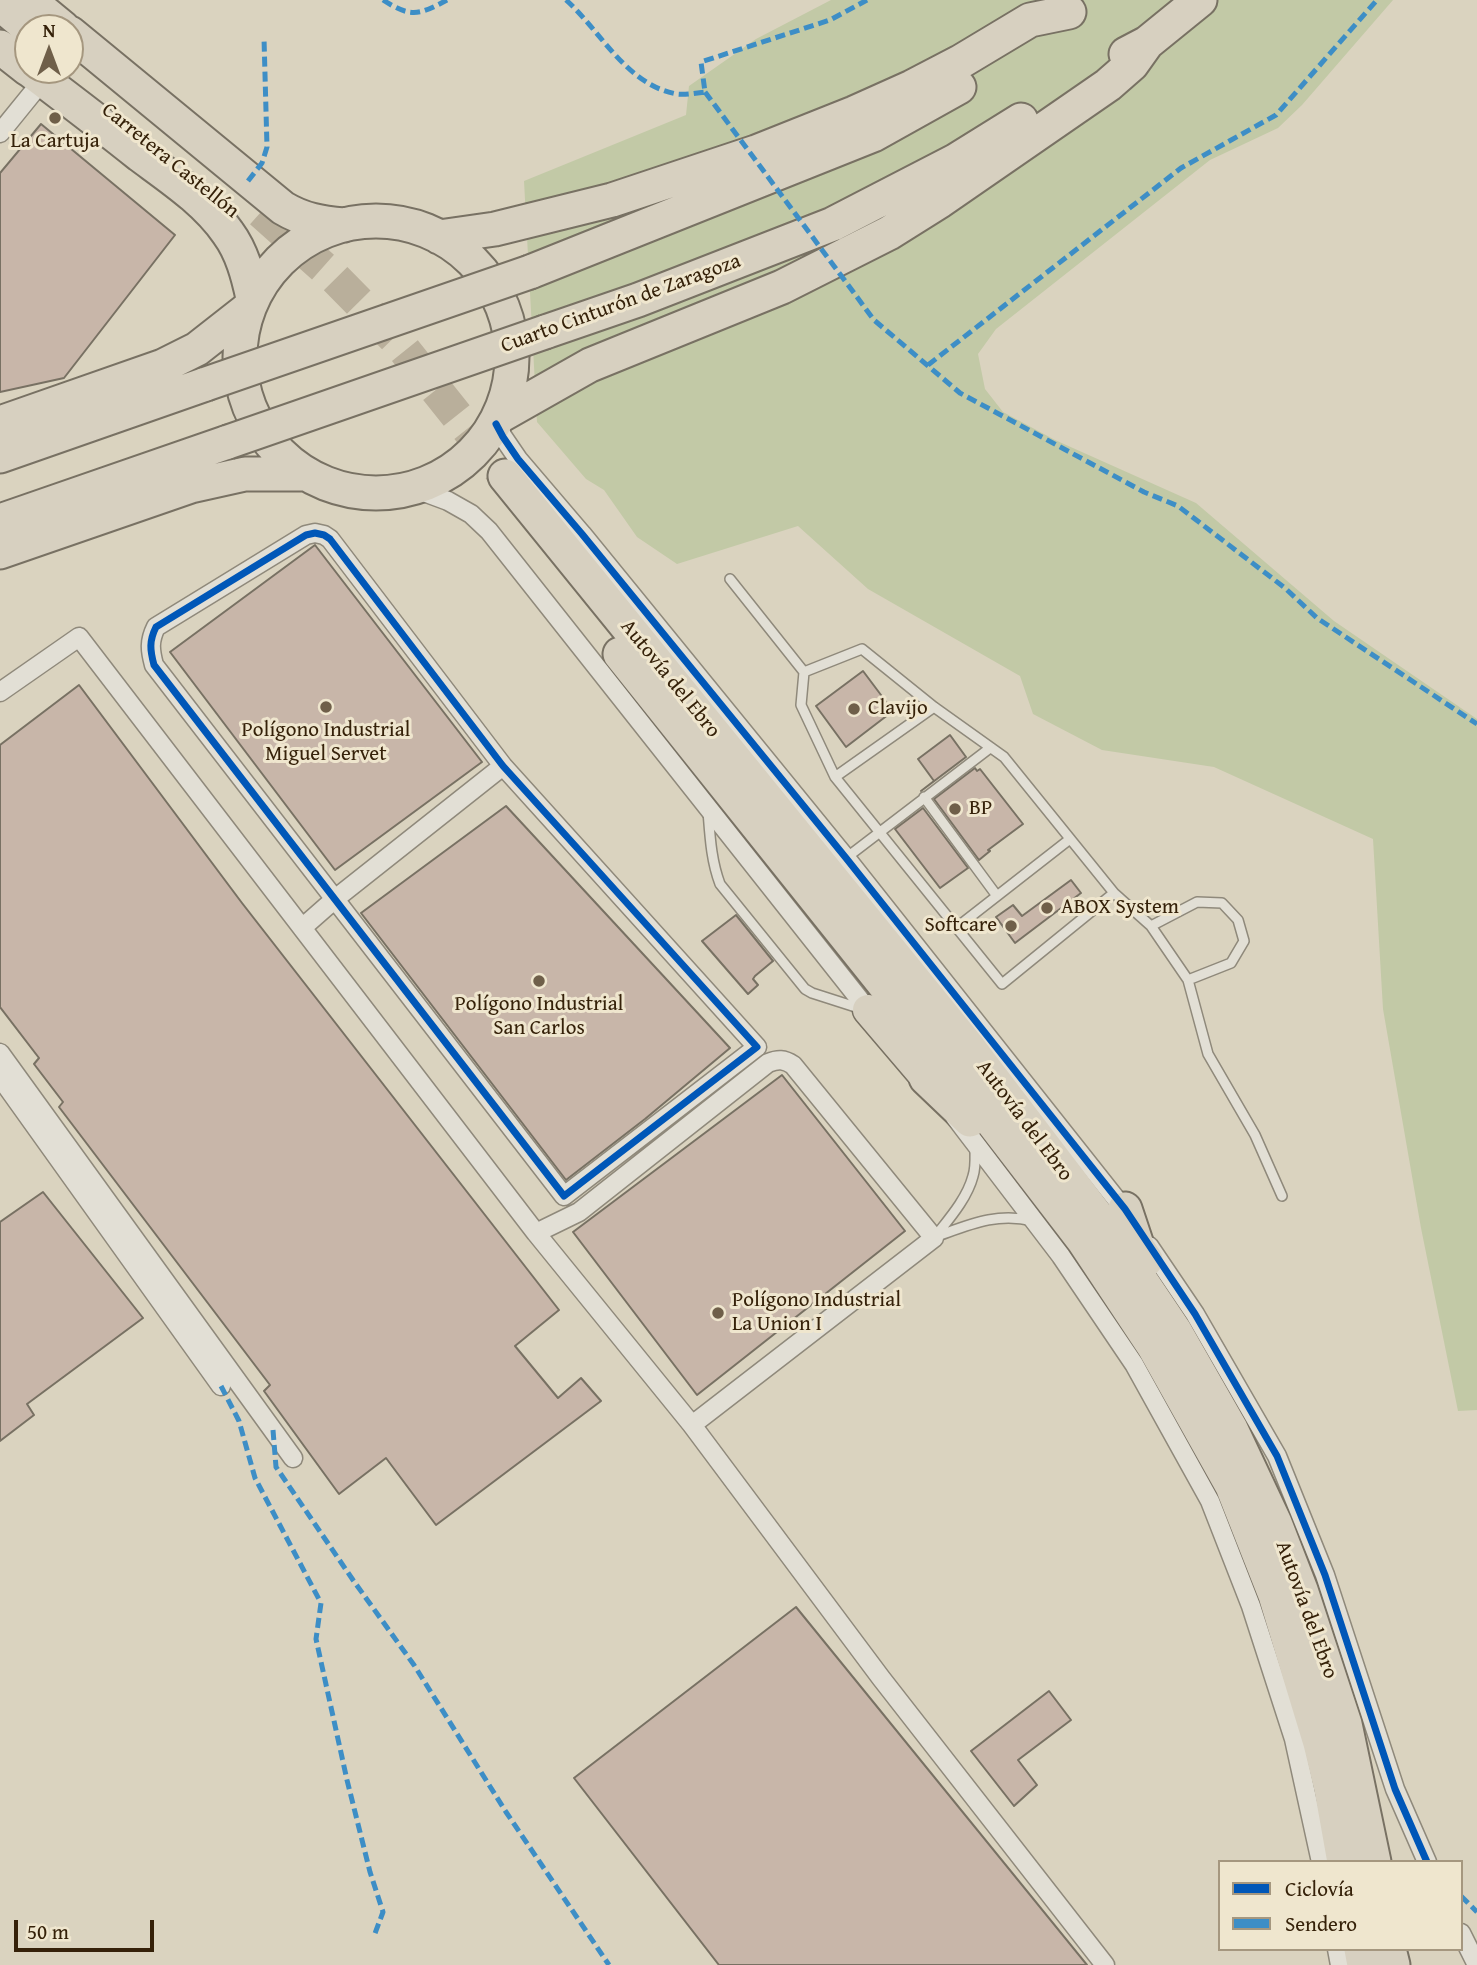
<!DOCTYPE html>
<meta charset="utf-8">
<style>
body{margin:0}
#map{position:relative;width:1477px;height:1965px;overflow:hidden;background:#dad3bf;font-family:"Gentium Book Plus",serif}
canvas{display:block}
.legend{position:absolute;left:1218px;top:1860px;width:245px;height:91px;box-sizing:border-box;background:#efe6ce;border:2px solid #a5977f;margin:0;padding:9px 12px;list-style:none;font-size:21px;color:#352109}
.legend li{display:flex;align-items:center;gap:14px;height:35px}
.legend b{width:35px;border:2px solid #a5977f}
.north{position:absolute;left:14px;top:14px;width:70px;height:70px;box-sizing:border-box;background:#efe6ce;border:2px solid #a5977f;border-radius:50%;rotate:0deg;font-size:19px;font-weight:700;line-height:28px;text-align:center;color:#352109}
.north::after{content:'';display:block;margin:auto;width:24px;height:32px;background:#6f5f49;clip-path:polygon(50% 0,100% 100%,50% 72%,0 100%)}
.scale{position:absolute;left:14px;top:1920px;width:140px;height:32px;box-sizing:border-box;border:4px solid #352109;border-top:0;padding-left:9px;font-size:21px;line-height:24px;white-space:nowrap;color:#352109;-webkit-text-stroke:5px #efe6ce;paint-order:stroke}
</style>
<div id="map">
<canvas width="1477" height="1965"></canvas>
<ul class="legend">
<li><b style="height:9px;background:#0057b8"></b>Ciclovía</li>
<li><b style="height:9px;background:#3d8ec6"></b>Sendero</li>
</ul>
<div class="north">N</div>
<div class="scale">50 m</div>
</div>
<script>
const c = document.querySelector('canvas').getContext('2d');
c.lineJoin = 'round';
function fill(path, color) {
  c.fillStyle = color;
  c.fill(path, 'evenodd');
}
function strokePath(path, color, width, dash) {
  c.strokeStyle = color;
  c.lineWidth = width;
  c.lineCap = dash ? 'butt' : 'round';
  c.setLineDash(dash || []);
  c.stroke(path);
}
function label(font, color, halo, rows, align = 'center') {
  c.font = font + ' "Gentium Book Plus",serif';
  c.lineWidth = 6;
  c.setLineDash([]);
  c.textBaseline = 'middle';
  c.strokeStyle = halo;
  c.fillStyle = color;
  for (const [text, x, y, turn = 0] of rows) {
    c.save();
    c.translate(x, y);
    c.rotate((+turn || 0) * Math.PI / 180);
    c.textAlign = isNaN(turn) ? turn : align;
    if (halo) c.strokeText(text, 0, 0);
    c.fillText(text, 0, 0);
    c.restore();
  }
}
fill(new Path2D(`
 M 831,0 L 1393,0 L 1302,105 L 1278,128 L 1210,160 L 996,329 L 978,354 L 985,389 L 1003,412 L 1055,440 L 1196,503 L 1334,621 L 1477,719 L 1477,1410 L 1458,1411 L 1421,1228 L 1383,1009 L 1373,839 L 1214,767 L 1102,750 L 1033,714 L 1020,676 L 868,589 L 798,526 L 677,564 L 637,537 L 604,490 L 586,479 L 537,422 L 524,181 L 686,115 L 689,86 L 756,39 Z`), '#c2c9a6');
const building = new Path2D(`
 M 41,124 L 175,235 L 64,378 L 0,392 L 0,173 Z
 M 315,545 L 482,762 L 335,870 L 170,652 Z
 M 863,671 L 893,711 L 846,747 L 816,706 Z
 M 79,685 L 242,903 L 559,1310 L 515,1346 L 558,1398 L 581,1378 L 601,1401 L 436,1525 L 386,1458 L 339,1494 L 264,1391 L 270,1385 L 59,1107 L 63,1102 L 34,1064 L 39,1058 L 0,1007 L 0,745 Z
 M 950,735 L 966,757 L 921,791 L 934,781 L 918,759 Z
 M 975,768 L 977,771 L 980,769 L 1023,824 L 988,850 L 990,851 L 979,860 L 934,799 Z
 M 506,806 L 730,1048 L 645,1119 L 566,1180 L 361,913 Z
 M 923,808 L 968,868 L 940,888 L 895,829 Z
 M 1071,880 L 1081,893 L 1015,943 L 996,917 L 1013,905 L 1022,916 Z
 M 736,915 L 773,961 L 755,976 L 753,979 L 758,985 L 748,994 L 702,941 Z
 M 782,1075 L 905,1231 L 697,1395 L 573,1232 Z
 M 43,1192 L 143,1318 L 27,1404 L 34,1415 L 0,1441 L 0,1222 Z
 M 796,1607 L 1087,1965 L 719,1965 L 574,1778 Z
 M 1049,1691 L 1071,1720 L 1018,1760 L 1037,1785 L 1014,1806 L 971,1751 Z`);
fill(building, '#c8b6a9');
strokePath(building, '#787163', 2);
strokePath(new Path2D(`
 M 261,212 L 334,277 L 398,342 L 505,476`), '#b9af9b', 33, [33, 17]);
const service = new Path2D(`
 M 730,579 L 804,672 L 801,705 L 835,777 L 1002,984 L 1114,893 L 1004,757 L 934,707 L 862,649 L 804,672
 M 835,777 L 934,707
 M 924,797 L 997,896
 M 708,811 C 710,836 711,860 720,884 L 805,989 L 812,993 L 865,1010
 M 846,858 L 990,748
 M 1114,893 L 1151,926 L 1188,980 L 1208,1054 L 1255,1135 L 1282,1196
 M 1151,926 L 1197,902 L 1222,903 L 1238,920 L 1244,941 L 1231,963 L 1188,980
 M 956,928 L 1070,839
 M 935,1237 C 969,1225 996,1212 1033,1221
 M 934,1238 C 948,1220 967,1199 973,1176 C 976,1167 975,1157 975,1148`);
const minor = new Path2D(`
 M 0,133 L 43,80
 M 496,424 L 503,437 L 518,459 L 582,534 L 846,858 L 1128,1214
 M 413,488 L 448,501 L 471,514 L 489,531 L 868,1010
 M 315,533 L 324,535 L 330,539 L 503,766 L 757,1047 L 564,1196 L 154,665 C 150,650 149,641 156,627 L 306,535 Z
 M 0,692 L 79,637 L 536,1233 L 692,1425 L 881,1678 L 1105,1965
 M 302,928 L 335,899 L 503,766
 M 0,1053 L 293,1458
 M 0,1077 L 221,1386
 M 955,1117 L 1061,1256 L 1134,1364 L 1210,1501 L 1251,1606 L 1294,1739 L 1321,1862
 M 536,1233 L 579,1212 L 768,1063 C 778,1059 784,1059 793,1065 L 934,1238 L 692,1425
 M 1149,1246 L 1195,1314 L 1277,1456 L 1325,1575 L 1395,1789 L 1427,1862
 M 1461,1933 L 1477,1965
 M 1337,1949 L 1340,1965`);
const trunk = new Path2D(`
 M 868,1010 L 926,1078`);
const motorway = new Path2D(`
 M 29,0 L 63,28
 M 0,4 L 29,28
 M 70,33 L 283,208 C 303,220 321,223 344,225
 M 0,47 L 28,69
 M 1126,54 L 1147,43 L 1200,0
 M 30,70 C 67,98 104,126 140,155 C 171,178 206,201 228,233 C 242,252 248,275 253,298
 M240 357a136 136 0 1 1 272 0a136 136 0 1 1-272 0Z
 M 439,237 L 495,229 L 612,200 L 756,152 L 854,113 L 912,87 L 960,62 L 1030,20 L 1069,12
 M 530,272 L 873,135 L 959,87
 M 545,332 L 638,300 L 833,224 L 955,161 L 1021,120
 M 500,416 L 590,365 L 782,287 L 889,233 L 940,201 L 1108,85 L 1132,64 L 1147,43
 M 0,423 L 163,366 L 197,349 L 248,309
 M 0,456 L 206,384
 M 505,476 L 969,1048 L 1103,1224 L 1175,1331 L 1231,1429 L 1275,1523 L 1301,1590 L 1345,1724 L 1374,1862
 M 0,521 L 228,442
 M 0,552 L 191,486 L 245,474 L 306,474
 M 620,654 L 947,1063 L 1083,1240 L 1154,1347 L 1232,1486 L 1275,1595 L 1320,1743 L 1331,1789 L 1344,1862
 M 926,1078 L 970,1120
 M 1125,1209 L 1138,1248 L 1146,1260
 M 1361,1949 L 1364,1965
 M 1389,1949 L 1393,1965`);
strokePath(service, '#8f897b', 12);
strokePath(minor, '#8f897b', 21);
strokePath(trunk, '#787163', 33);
strokePath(motorway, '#787163', 37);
strokePath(service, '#e2dfd5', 9);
strokePath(minor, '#e2dfd5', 18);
strokePath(trunk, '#d7d0c0', 30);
strokePath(motorway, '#d7d0c0', 33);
const motorwayBridge = new Path2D(`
 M 206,384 L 530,272
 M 228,442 L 545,332`);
strokePath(motorwayBridge, '#787163', 37, []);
strokePath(motorwayBridge, '#d7d0c0', 33);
strokePath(new Path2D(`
 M 383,0 C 411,18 419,15 447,0
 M 566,0 C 601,31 626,85 677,94 C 686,95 696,93 705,92 L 701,62 L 830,20 L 867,0
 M 705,92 L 874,320 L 960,393 L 1144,492 L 1178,506 L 1285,588 L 1317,618 L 1477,724
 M 248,181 L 262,163 L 267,147 L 264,38
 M 928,365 L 1181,168 L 1276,115 L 1377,0
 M 221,1386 L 239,1421 L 255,1478 L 321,1603 L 316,1639 L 347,1780 L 370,1872 L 383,1912 L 374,1936
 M 273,1430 L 276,1467 L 353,1580 L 414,1665 L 506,1812 L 609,1965
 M 1461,1896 L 1477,1912`), '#3d8ec6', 5, [10, 5]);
strokePath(new Path2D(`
 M 496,424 L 503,437 L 518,459 L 582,534 L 846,858 L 1125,1209 L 1195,1314 L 1277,1456 L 1325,1575 L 1395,1789 L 1427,1862
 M 315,533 L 324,535 L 330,539 L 503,766 L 757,1047 L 564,1196 L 154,665 C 150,650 149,641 156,627 L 306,535 Z`), '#0057b8', 7);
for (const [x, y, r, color] of [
 [55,118,7,"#6f5f49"],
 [326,707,7,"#6f5f49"],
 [854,709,7,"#6f5f49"],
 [955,809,7,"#6f5f49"],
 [1047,908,7,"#6f5f49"],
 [1011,926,7,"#6f5f49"],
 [539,981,7,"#6f5f49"],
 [718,1313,7,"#6f5f49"]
]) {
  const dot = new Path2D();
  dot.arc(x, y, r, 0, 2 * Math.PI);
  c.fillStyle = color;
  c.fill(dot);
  strokePath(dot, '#efe6ce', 2.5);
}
label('21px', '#352109', '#efe6ce', [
 ["La Cartuja",55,142,"center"],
 ["Clavijo",868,709],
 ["Polígono Industrial",326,731,"center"],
 ["Miguel Servet",326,755,"center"],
 ["BP",969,809],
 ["ABOX System",1061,908],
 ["Softcare",997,926,"right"],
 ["Polígono Industrial",539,1005,"center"],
 ["San Carlos",539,1029,"center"],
 ["Polígono Industrial",732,1301],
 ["La Union I",732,1325]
], 'left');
label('21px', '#352109', '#efe6ce', [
 ["Carretera Castellón",170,161,39],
 ["Cuarto Cinturón de Zaragoza",621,304,-20],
 ["Autovía del Ebro",670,679,51],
 ["Autovía del Ebro",1024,1121,53],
 ["Autovía del Ebro",1306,1610,70]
]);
</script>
